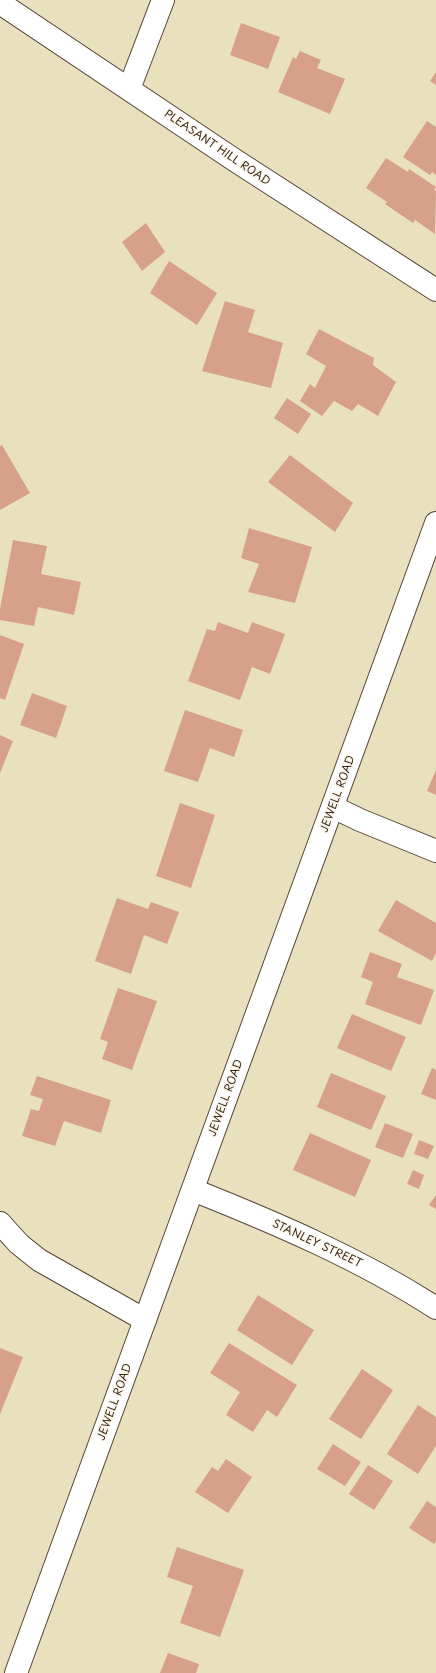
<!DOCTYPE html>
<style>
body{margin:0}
canvas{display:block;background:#e9e1be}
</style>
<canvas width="436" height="1673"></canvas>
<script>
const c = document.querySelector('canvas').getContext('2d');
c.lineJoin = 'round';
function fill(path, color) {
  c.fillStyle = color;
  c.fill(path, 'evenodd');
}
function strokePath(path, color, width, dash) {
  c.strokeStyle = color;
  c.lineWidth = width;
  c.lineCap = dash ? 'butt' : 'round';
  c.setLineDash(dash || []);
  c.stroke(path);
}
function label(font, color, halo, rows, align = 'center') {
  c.font = font + ' "Playpen Sans",sans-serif';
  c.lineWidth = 3;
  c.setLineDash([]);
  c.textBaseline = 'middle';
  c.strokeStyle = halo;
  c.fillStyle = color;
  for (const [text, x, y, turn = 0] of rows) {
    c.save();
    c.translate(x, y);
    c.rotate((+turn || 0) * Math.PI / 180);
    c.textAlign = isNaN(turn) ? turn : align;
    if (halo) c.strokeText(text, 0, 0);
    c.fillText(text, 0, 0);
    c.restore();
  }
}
fill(new Path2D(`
 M 241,23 L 280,37 L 268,69 L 230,55 Z
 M 300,51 L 321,60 L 317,68 L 345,79 L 330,114 L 278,92 L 293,57 L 296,59 Z
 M 436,72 L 436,85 L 430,81 Z
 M 427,121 L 436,127 L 436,175 L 432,172 L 430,175 L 403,157 Z
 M 386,158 L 408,172 L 409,169 L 436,187 L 434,190 L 436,191 L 435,234 L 415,220 L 413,223 L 385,204 L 387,202 L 366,188 Z
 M 146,223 L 165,252 L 142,271 L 122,242 Z
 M 169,261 L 217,293 L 197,325 L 150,293 Z
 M 225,301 L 255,310 L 248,332 L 283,343 L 271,388 L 202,371 Z
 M 319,329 L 374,358 L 373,365 L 396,382 L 378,416 L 358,404 L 352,411 L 334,401 L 322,416 L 300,401 L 310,384 L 315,388 L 326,366 L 306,354 Z
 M 287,398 L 311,414 L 298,434 L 274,418 Z
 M 2,445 L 30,493 L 0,510 L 0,446 Z
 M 290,455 L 353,503 L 335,532 L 268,482 Z
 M 249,528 L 312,547 L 295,603 L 248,592 L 259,564 L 241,558 Z
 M 13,540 L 47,546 L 41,574 L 81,582 L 74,615 L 38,607 L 34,626 L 0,620 L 0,609 Z
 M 218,622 L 248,633 L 252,622 L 285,634 L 270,674 L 252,667 L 240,700 L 188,681 L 207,629 L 215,631 Z
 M 0,635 L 24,644 L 5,700 L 0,698 Z
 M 32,693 L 67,706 L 56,738 L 20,725 Z
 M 185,710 L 243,730 L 234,757 L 210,748 L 198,782 L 164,771 Z
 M 0,735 L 13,741 L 0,773 Z
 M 436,770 L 436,795 L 427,791 Z
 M 180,803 L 215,815 L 191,888 L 156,876 Z
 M 117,898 L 148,909 L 151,902 L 179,912 L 167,944 L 144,935 L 131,974 L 95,961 Z
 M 396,900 L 436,923 L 436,953 L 432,961 L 378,931 Z
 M 370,952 L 402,964 L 397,977 L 434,990 L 421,1025 L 365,1004 L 373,982 L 361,977 Z
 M 118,988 L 157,1001 L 132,1070 L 102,1059 L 108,1042 L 100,1039 Z
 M 352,1014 L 406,1037 L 391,1071 L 337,1048 Z
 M 432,1068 L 436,1070 L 436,1100 L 421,1094 Z
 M 331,1073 L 386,1096 L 371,1130 L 317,1107 Z
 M 37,1076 L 111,1100 L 101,1133 L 64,1121 L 55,1146 L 22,1136 L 31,1109 L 39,1111 L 43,1099 L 30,1095 Z
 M 385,1123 L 413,1134 L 403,1158 L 375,1147 Z
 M 310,1133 L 371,1160 L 355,1197 L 293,1170 Z
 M 419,1140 L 434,1146 L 428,1159 L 414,1154 Z
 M 413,1170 L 424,1175 L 419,1189 L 407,1184 Z
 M 436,1195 L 436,1209 L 429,1205 Z
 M 258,1295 L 314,1330 L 292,1365 L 237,1330 Z
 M 229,1343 L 297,1385 L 277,1417 L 267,1410 L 253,1432 L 226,1415 L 240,1392 L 210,1373 Z
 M 0,1348 L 23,1357 L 0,1414 Z
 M 362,1369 L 393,1390 L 361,1439 L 329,1419 Z
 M 418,1405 L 436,1417 L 436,1446 L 418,1474 L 387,1454 Z
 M 333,1444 L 361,1462 L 345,1486 L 317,1469 Z
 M 226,1459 L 252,1477 L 228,1513 L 195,1492 L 212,1467 L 218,1471 Z
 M 368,1465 L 393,1481 L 374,1510 L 349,1494 Z
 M 427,1501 L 436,1507 L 436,1541 L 434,1544 L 409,1528 Z
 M 177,1547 L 244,1570 L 220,1637 L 180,1623 L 193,1586 L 167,1577 Z
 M 168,1653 L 199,1664 L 196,1673 L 160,1673 Z`), '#d6a08a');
const street = new Path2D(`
 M 0,3 L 236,161 L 436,290
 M 129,89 L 163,0
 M 333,807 L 360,820 L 436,851
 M 193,1190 C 276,1223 360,1259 436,1308
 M 0,1223 L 19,1244 L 39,1260 L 145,1320`);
const secondary = new Path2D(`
 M 16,1673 L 436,523`);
strokePath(street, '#554536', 24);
strokePath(secondary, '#554536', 24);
strokePath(street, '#fff', 22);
strokePath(secondary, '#fff', 22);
label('11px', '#3b2a1e', '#fbf7ec', [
 ["PLEASANT HILL ROAD",217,148,34],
 ["JEWELL ROAD",338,794,-70],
 ["JEWELL ROAD",226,1098,-70],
 ["STANLEY STREET",317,1244,25],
 ["JEWELL ROAD",115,1402,-70]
]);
</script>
